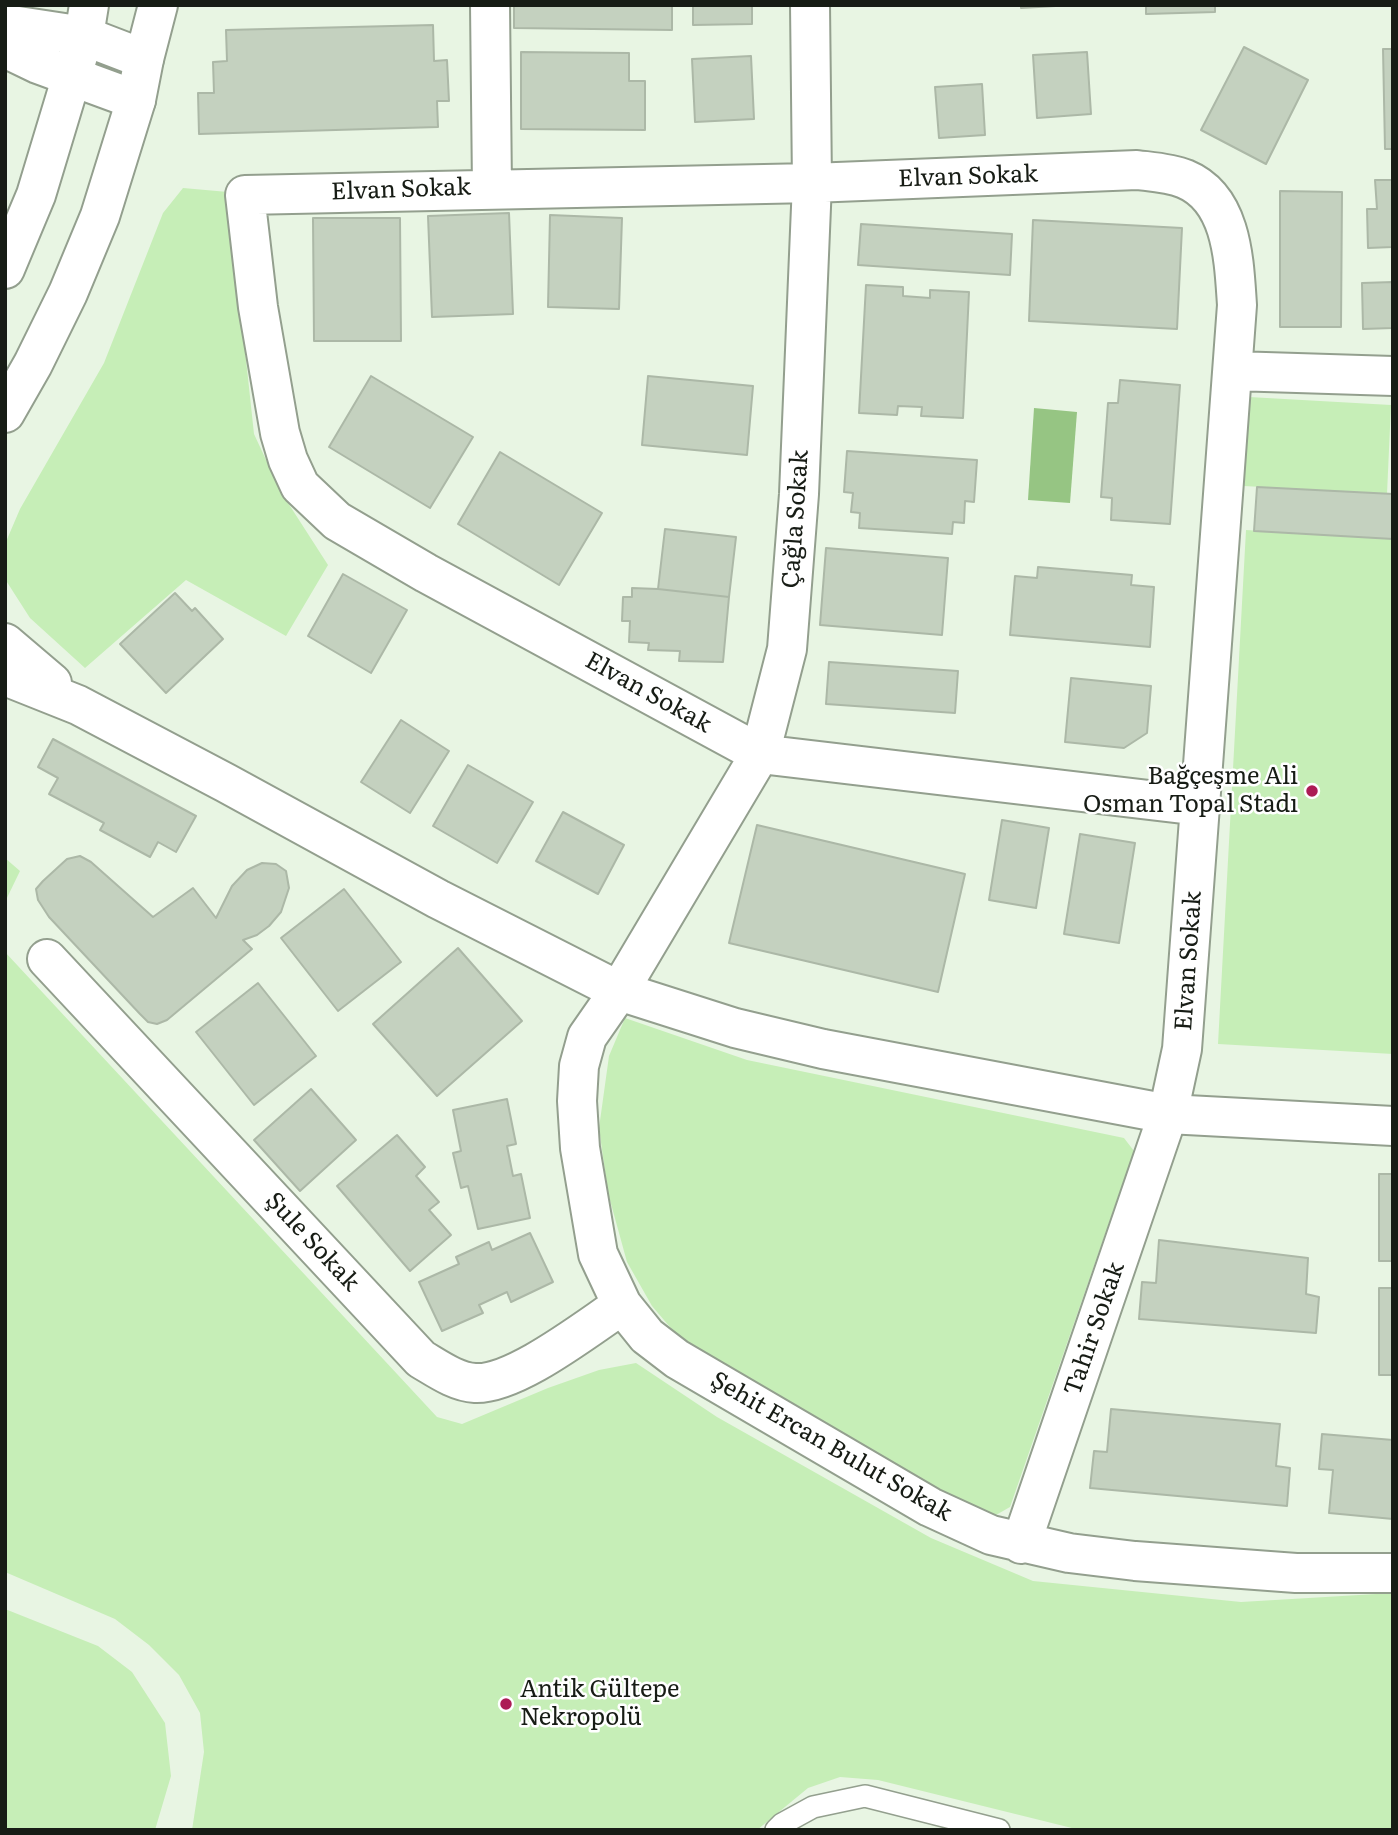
<!DOCTYPE html>
<meta charset="utf-8">
<style>
body{margin:0}
#map{position:relative;width:1398px;height:1835px;overflow:hidden;background:#e8f5e3;font-family:Literata,serif}
canvas{display:block}
.frame{position:absolute;inset:0;border:7px solid #171c15;pointer-events:none}
</style>
<div id="map">
<canvas width="1398" height="1835"></canvas>
<div class="frame"></div>
</div>
<script>
const c = document.querySelector('canvas').getContext('2d');
c.lineJoin = 'round';
function fill(path, color) {
  c.fillStyle = color;
  c.fill(path, 'evenodd');
}
function strokePath(path, color, width, dash) {
  c.strokeStyle = color;
  c.lineWidth = width;
  c.lineCap = dash ? 'butt' : 'round';
  c.setLineDash(dash || []);
  c.stroke(path);
}
function label(font, color, halo, rows, align = 'center') {
  c.font = font + ' Literata,serif';
  c.lineWidth = 5;
  c.setLineDash([]);
  c.textBaseline = 'middle';
  c.strokeStyle = halo;
  c.fillStyle = color;
  for (const [text, x, y, turn = 0] of rows) {
    c.save();
    c.translate(x, y);
    c.rotate((+turn || 0) * Math.PI / 180);
    c.textAlign = isNaN(turn) ? turn : align;
    if (halo) c.strokeText(text, 0, 0);
    c.fillText(text, 0, 0);
    c.restore();
  }
}
fill(new Path2D(`
 M 183,188 L 228,192 L 254,434 L 281,492 L 328,565 L 286,636 L 186,580 L 85,668 L 30,618 L 5,579 L 5,544 L 20,509 L 104,363 L 163,213 Z
 M 1249,397 L 1391,405 L 1387,494 L 1244,486 Z
 M 1246,530 L 1393,539 L 1393,1054 L 1218,1044 Z
 M 5,858 L 20,871 L 5,902 Z
 M 5,952 L 437,1417 L 462,1424 L 548,1388 L 599,1370 L 636,1363 L 717,1417 L 931,1538 L 1033,1581 L 1241,1602 L 1393,1593 L 1393,1830 L 1080,1830 L 878,1780 L 840,1777 L 808,1788 L 757,1830 L 192,1830 L 204,1752 L 200,1713 L 179,1675 L 149,1645 L 115,1619 L 5,1572 Z
 M 625,1018 L 747,1060 L 1124,1138 L 1134,1151 L 1010,1507 L 996,1515 L 969,1508 L 687,1347 L 652,1306 L 627,1262 L 608,1193 L 599,1128 L 609,1056 Z
 M 5,1609 L 98,1646 L 132,1672 L 165,1723 L 171,1776 L 155,1830 L 5,1830 Z`), '#c6eeb7');
fill(new Path2D(`
 M 1034,408 L 1077,412 L 1070,503 L 1028,500 Z`), '#96c583');
const building = new Path2D(`
 M 514,5 L 672,5 L 672,30 L 514,28 Z
 M 693,5 L 752,5 L 752,24 L 693,25 Z
 M 1021,5 L 1073,5 L 1021,8 Z
 M 1146,5 L 1215,5 L 1215,12 L 1146,14 Z
 M 433,25 L 434,61 L 447,60 L 449,101 L 437,101 L 438,127 L 199,134 L 198,93 L 214,93 L 213,62 L 227,61 L 226,30 Z
 M 1244,47 L 1308,80 L 1266,164 L 1201,130 Z
 M 1383,49 L 1393,49 L 1393,149 L 1385,149 Z
 M 521,52 L 629,53 L 629,81 L 645,81 L 645,130 L 521,129 Z
 M 1087,52 L 1091,114 L 1037,118 L 1033,55 Z
 M 751,56 L 754,119 L 695,122 L 692,59 Z
 M 982,84 L 985,135 L 939,138 L 935,87 Z
 M 1375,180 L 1393,180 L 1393,247 L 1368,248 L 1367,209 L 1377,209 Z
 M 1280,191 L 1342,192 L 1341,327 L 1280,327 Z
 M 509,213 L 513,314 L 432,317 L 428,216 Z
 M 550,215 L 622,218 L 619,309 L 548,307 Z
 M 313,218 L 400,218 L 401,341 L 314,341 Z
 M 1033,220 L 1182,228 L 1177,329 L 1029,321 Z
 M 861,224 L 1012,234 L 1010,275 L 858,265 Z
 M 1393,282 L 1393,328 L 1363,329 L 1362,283 Z
 M 866,285 L 903,287 L 903,296 L 930,298 L 930,290 L 969,292 L 963,418 L 921,416 L 922,407 L 898,406 L 897,415 L 859,413 Z
 M 371,376 L 473,437 L 430,508 L 329,447 Z
 M 648,376 L 753,386 L 747,455 L 642,445 Z
 M 1120,380 L 1180,385 L 1170,524 L 1111,520 L 1112,498 L 1101,497 L 1108,403 L 1118,403 Z
 M 847,451 L 977,460 L 974,502 L 965,501 L 964,523 L 953,522 L 952,534 L 859,528 L 860,513 L 851,512 L 853,493 L 844,492 Z
 M 500,452 L 602,513 L 559,585 L 458,524 Z
 M 1257,487 L 1393,494 L 1393,539 L 1254,531 Z
 M 665,529 L 736,537 L 729,597 L 658,589 Z
 M 826,548 L 948,558 L 942,635 L 820,625 Z
 M 1038,567 L 1132,575 L 1131,585 L 1154,587 L 1150,647 L 1010,635 L 1015,576 L 1037,578 Z
 M 343,574 L 407,610 L 371,673 L 308,636 Z
 M 632,588 L 658,589 L 729,597 L 723,662 L 679,661 L 680,651 L 648,650 L 649,643 L 629,642 L 630,621 L 622,621 L 623,597 L 632,597 Z
 M 175,593 L 192,611 L 195,608 L 223,639 L 166,693 L 120,644 Z
 M 829,662 L 958,671 L 955,713 L 826,704 Z
 M 1071,678 L 1151,686 L 1147,733 L 1124,748 L 1065,742 Z
 M 401,720 L 449,751 L 410,813 L 361,782 Z
 M 53,739 L 196,816 L 176,852 L 158,842 L 150,857 L 100,830 L 104,823 L 49,794 L 58,778 L 38,767 Z
 M 468,765 L 533,802 L 497,863 L 433,826 Z
 M 563,812 L 624,845 L 598,894 L 536,861 Z
 M 1002,820 L 1049,828 L 1036,908 L 989,900 Z
 M 757,825 L 965,874 L 938,992 L 729,943 Z
 M 1080,834 L 1135,843 L 1119,943 L 1064,934 Z
 M 80,856 L 91,862 L 153,917 L 193,888 L 216,918 L 232,886 L 247,870 L 262,863 L 276,864 L 286,871 L 289,888 L 281,912 L 269,926 L 257,935 L 243,940 L 252,949 L 167,1020 L 157,1024 L 148,1022 L 140,1014 L 49,917 L 38,900 L 36,889 L 43,881 L 67,859 Z
 M 344,889 L 401,962 L 338,1011 L 281,938 Z
 M 458,948 L 522,1021 L 437,1096 L 373,1024 Z
 M 258,983 L 316,1056 L 254,1105 L 196,1032 Z
 M 311,1089 L 356,1140 L 300,1191 L 254,1140 Z
 M 507,1099 L 516,1144 L 507,1146 L 513,1176 L 521,1174 L 530,1218 L 478,1229 L 468,1186 L 461,1188 L 453,1153 L 461,1151 L 453,1110 Z
 M 397,1135 L 425,1167 L 416,1176 L 439,1202 L 429,1210 L 451,1235 L 410,1271 L 337,1186 Z
 M 1379,1174 L 1393,1174 L 1393,1261 L 1379,1261 Z
 M 530,1233 L 553,1282 L 511,1302 L 507,1292 L 479,1305 L 483,1313 L 442,1331 L 419,1282 L 459,1264 L 456,1257 L 489,1242 L 492,1250 Z
 M 1159,1240 L 1308,1258 L 1306,1294 L 1319,1297 L 1316,1333 L 1139,1319 L 1142,1282 L 1156,1283 Z
 M 1379,1288 L 1393,1288 L 1393,1375 L 1379,1375 Z
 M 1111,1409 L 1280,1424 L 1276,1466 L 1290,1468 L 1287,1506 L 1090,1488 L 1094,1451 L 1107,1452 Z
 M 1322,1434 L 1393,1440 L 1393,1519 L 1329,1513 L 1333,1470 L 1319,1469 Z`);
fill(building, '#c4d1bf');
strokePath(building, '#acb8a7', 2);
const lane = new Path2D(`
 M 776,1830 L 782,1824 L 813,1807 L 865,1796 L 999,1830`);
const street = new Path2D(`
 M 490,5 L 492,188
 M 810,5 L 812,183 L 799,494 L 787,649 L 760,754 L 619,991 L 587,1037 L 579,1066 L 577,1101 L 580,1148 L 598,1254 L 622,1305 L 647,1336 L 677,1359 L 930,1507 L 991,1535 L 1069,1553 L 1135,1561 L 1296,1573 L 1393,1573
 M 5,24 L 84,36 L 144,59
 M 5,48 L 38,64 L 136,100
 M 1233,371 L 1393,376
 M 47,959 L 421,1359 C 438,1369 456,1382 475,1383 C 515,1385 587,1328 622,1305
 M 1021,1544 L 1168,1114 L 1182,1049 L 1237,305 C 1234,262 1233,199 1185,179 C 1170,173 1153,172 1137,170 L 812,183 L 245,195 L 258,307 L 280,433 L 288,460 L 300,486 L 337,521 L 426,573 L 760,754 L 1200,806`);
const secondary = new Path2D(`
 M 5,643 L 52,683
 M 5,676 L 78,705 L 226,783 L 438,899 L 619,991 L 735,1028 L 823,1049 L 1168,1114 L 1393,1126`);
const primary = new Path2D(`
 M 5,269 L 36,195 L 84,36 L 89,5
 M 5,413 L 33,364 L 68,293 L 100,216 L 136,100 L 144,59 L 158,5`);
strokePath(lane, '#939f8e', 24);
strokePath(street, '#939f8e', 42);
strokePath(secondary, '#939f8e', 42);
strokePath(primary, '#939f8e', 42);
strokePath(lane, '#fff', 21);
strokePath(street, '#fff', 38);
strokePath(secondary, '#fff', 38);
strokePath(primary, '#fff', 38);
for (const [x, y, r, color] of [
 [1312,791,7,"#ac1c55"],
 [506,1704,7,"#ac1c55"]
]) {
  const dot = new Path2D();
  dot.arc(x, y, r, 0, 2 * Math.PI);
  c.fillStyle = color;
  c.fill(dot);
  strokePath(dot, '#fff', 2.5);
}
label('24px', '#171c15', '#fff', [
 ["Elvan Sokak",968,177,-2],
 ["Elvan Sokak",401,190,-2],
 ["Çağla Sokak",796,519,-86],
 ["Elvan Sokak",648,693,29],
 ["Elvan Sokak",1189,961,-86],
 ["Şule Sokak",312,1242,47],
 ["Tahir Sokak",1095,1329,-71],
 ["Şehit Ercan Bulut Sokak",831,1447,30]
]);
label('24px', '#171c15', '#fff', [
 ["Bağçeşme Ali",1298,777],
 ["Osman Topal Stadı",1298,805],
 ["Antik Gültepe",520,1690,"left"],
 ["Nekropolü",520,1718,"left"]
], 'right');
</script>
